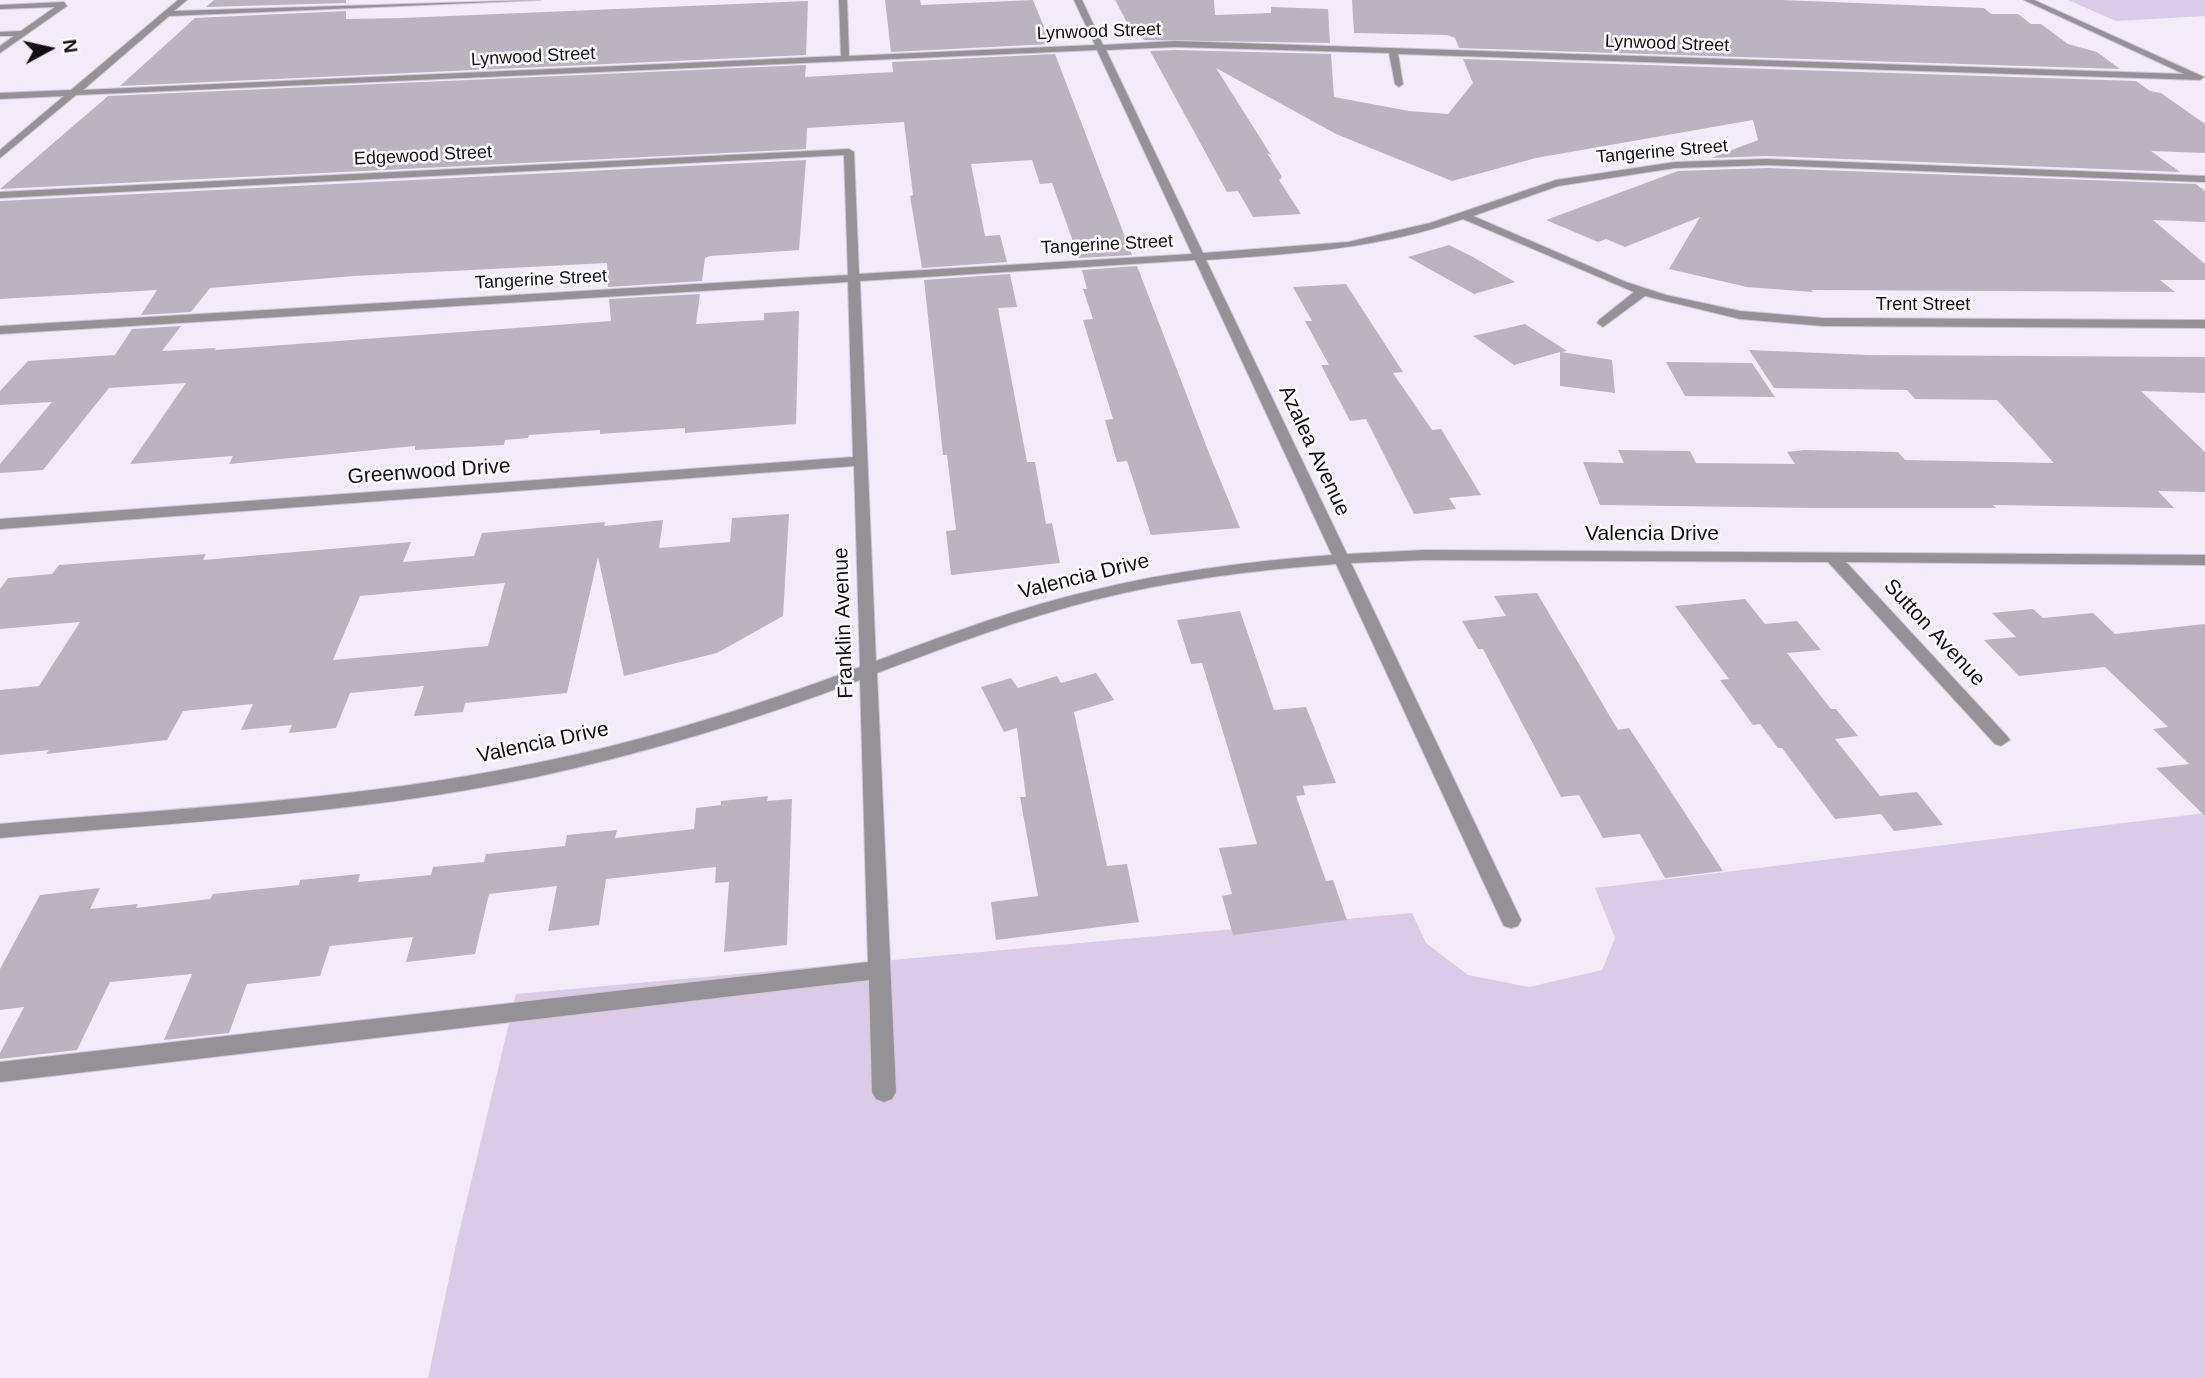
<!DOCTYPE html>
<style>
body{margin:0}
#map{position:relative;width:2205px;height:1378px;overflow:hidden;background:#f4ebfa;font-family:Helvetica,sans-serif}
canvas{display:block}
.north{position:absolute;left:14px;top:14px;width:70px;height:70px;-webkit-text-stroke:5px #fefcff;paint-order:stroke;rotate:82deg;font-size:19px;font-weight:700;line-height:28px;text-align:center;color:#100d11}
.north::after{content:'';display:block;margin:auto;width:24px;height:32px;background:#100d11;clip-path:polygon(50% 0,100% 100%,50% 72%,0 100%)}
</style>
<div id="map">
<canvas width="2205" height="1378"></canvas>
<div class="north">N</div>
</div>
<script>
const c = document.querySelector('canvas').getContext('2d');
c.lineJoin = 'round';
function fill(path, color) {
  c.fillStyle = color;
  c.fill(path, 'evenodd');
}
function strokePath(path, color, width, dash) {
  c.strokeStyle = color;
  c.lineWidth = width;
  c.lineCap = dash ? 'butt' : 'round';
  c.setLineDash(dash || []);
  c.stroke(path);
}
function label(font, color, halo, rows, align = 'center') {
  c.font = font + ' Helvetica,sans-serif';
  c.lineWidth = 5;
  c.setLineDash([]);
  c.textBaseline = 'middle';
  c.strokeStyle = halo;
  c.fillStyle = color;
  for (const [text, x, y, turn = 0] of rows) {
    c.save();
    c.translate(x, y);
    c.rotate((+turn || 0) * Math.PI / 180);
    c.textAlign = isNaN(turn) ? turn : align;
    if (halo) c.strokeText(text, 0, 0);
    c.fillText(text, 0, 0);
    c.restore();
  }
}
fill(new Path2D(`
 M 2068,0 L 2205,0 L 2205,16 L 2116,21 Z
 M 2205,813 L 2205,1378 L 428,1378 L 456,1245 L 516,994 L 1412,913 L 1426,943 L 1468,975 L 1529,987 L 1602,970 L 1615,938 L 1595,888 Z`), '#dccbe7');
fill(new Path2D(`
 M 214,0 L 346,0 L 346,3 L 206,7 Z
 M 885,0 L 920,0 L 921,5 L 1033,0 L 1051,44 L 891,52 Z
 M 1115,0 L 1214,0 L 1215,15 L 1271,13 L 1271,7 L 1328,9 L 1330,43 L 1144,40 L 1139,30 L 1131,30 Z
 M 1352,0 L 1781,0 L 1984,8 L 1991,14 L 2018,14 L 2031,24 L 2041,24 L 2068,44 L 2097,52 L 2120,69 L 1459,48 L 1455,38 L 1447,35 L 1354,33 Z
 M 808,1 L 806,55 L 120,86 L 195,18 L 346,11 L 346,19 L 402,18 Z
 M 1175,50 L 1331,54 L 1334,97 L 1409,111 L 1448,114 L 1473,83 L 1463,59 L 2136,81 L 2150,91 L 2161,93 L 2205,124 L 2205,153 L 2151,151 L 2180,172 L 1767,156 L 1711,158 L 1758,140 L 1753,120 L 1536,158 L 1452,181 L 1336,134 L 1216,68 L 1271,155 L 1267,153 L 1282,177 L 1279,180 L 1301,214 L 1253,217 L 1238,191 L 1227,192 L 1150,51 Z
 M 1055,54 L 1132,255 L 1079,258 L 1052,183 L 1040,184 L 1032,160 L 971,164 L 985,236 L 1000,235 L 1007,262 L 922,268 L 910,196 L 913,195 L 904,122 L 807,128 L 806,149 L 0,189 L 108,96 L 806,65 L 805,77 L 893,72 L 892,62 Z
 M 806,160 L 799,250 L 710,256 L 705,258 L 702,281 L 608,287 L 607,263 L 354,276 L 210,288 L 191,312 L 141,315 L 157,290 L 0,299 L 0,201 Z
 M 1767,168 L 2196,184 L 2205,191 L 2205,222 L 2153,220 L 2205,264 L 2205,280 L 2160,280 L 2175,292 L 1811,290 L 1813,292 L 1747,287 L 1669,269 L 1700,217 L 1625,247 L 1606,239 L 1598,242 L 1546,220 L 1678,171 Z
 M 1449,245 L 1473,257 L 1515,282 L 1474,294 L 1408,257 Z
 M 1137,266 L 1209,453 L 1240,528 L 1151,535 L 1127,461 L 1117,462 L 1105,420 L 1113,419 L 1083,320 L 1093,319 L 1083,289 L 1087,289 L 1082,270 Z
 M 1010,274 L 1017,307 L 998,308 L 1027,462 L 1035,462 L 1046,524 L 1052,523 L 1060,563 L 951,575 L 946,531 L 956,530 L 947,455 L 943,455 L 924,280 Z
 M 1346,284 L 1403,372 L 1393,373 L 1432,430 L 1441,429 L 1481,495 L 1449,498 L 1456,509 L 1414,514 L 1366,419 L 1350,421 L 1321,365 L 1329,365 L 1305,321 L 1312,321 L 1293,287 Z
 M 700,294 L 696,324 L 764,320 L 764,313 L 799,311 L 796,424 L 685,433 L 685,428 L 600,434 L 600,430 L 529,435 L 528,438 L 505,440 L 504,445 L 466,447 L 415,450 L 415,446 L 229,464 L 233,456 L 130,464 L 186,383 L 109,388 L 43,470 L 0,473 L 0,464 L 52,402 L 0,405 L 0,391 L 28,361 L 115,355 L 132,329 L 181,326 L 162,351 L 216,348 L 215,350 L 611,321 L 609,299 Z
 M 1525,324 L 1567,351 L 1561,352 L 1612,360 L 1615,393 L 1560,386 L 1560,352 L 1514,365 L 1473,336 Z
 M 1749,350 L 1868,355 L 2205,357 L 2205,393 L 2141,391 L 2205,452 L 2205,492 L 2158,491 L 2174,508 L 1993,505 L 1996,508 L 1815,508 L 1600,505 L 1583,462 L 1624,463 L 1618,450 L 1690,451 L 1696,463 L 1795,464 L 1787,452 L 1804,450 L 1898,452 L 1905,460 L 2054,463 L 1997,400 L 1915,399 L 1907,390 L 1774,388 Z
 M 1666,362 L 1752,363 L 1775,397 L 1685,396 Z
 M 789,514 L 783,616 L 717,653 L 624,676 L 598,557 L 567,693 L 465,703 L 463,712 L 414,716 L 424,686 L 350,693 L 336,728 L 289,733 L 292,725 L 241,730 L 253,704 L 183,711 L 167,740 L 46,754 L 49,750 L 0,755 L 0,690 L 39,686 L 80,622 L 0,629 L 0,589 L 8,578 L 52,574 L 59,565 L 206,554 L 203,560 L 411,542 L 403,562 L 474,556 L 482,533 L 605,522 L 604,526 L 663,520 L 659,548 L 730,542 L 732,518 ZM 505,583 L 488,646 L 333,660 L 360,596 Z
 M 1537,593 L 1618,730 L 1629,728 L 1723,871 L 1665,878 L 1640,834 L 1603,838 L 1579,795 L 1561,797 L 1483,649 L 1478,649 L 1462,621 L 1506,616 L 1494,596 Z
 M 1745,599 L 1765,624 L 1797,621 L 1821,650 L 1787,653 L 1831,709 L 1836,709 L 1858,736 L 1835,739 L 1880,796 L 1917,792 L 1943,825 L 1894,831 L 1881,814 L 1835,819 L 1782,748 L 1778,748 L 1760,724 L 1753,725 L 1720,680 L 1729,679 L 1675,606 Z
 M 2033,609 L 2043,618 L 2093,613 L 2115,634 L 2205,624 L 2205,816 L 2156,768 L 2189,764 L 2153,729 L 2168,727 L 2105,667 L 2019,676 L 1984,640 L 2016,637 L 1992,613 Z
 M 1240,611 L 1274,710 L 1306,707 L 1336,783 L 1303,786 L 1305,795 L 1296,796 L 1326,881 L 1333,880 L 1347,920 L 1233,935 L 1222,896 L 1232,894 L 1219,848 L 1257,844 L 1202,663 L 1191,664 L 1177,620 Z
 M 1096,673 L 1114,700 L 1074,712 L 1107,866 L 1127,864 L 1139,922 L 996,940 L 991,902 L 1038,896 L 1020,797 L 1026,797 L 1017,728 L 1004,732 L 981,687 L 1011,678 L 1018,688 L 1057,676 L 1061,683 Z
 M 768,796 L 767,801 L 792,799 L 787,945 L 724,952 L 729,882 L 715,883 L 716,867 L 606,879 L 599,925 L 548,931 L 557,886 L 489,894 L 475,954 L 406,962 L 413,937 L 330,946 L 320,976 L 247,984 L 229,1033 L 164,1040 L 192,974 L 110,982 L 77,1050 L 0,1059 L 0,1053 L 24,1007 L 0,1010 L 0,969 L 40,895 L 100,888 L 90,909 L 138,904 L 136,908 L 210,899 L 213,894 L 299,885 L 300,880 L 360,874 L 358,882 L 431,875 L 433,867 L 484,862 L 486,854 L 565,846 L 567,835 L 617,830 L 615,838 L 694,829 L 696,808 L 721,805 L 721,801 Z`), '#bcb3c1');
const minor = new Path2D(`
 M 178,0 L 187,0 L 174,11 L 540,0 L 169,16 L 83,90 L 841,56 L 839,0 L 847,0 L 849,56 L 1095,45 L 1074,0 L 1082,0 L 1103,45 L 1175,41 L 2184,74 L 2024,0 L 2034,0 L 2204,77 L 2200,80 L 1398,54 L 1403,84 L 1399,87 L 1395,84 L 1389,53 L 1175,47 L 1106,50 L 1203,253 L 1348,242 L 1430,223 L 1556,180 L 1675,162 L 1767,159 L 2205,176 L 2205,182 L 1767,165 L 1675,168 L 1558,186 L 1473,216 L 1626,282 L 1666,295 L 1740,311 L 1823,318 L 2205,320 L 2205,328 L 1823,326 L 1740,319 L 1645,296 L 1603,327 L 1597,323 L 1599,320 L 1634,292 L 1463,219 C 1379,249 1293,254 1206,260 L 1347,554 L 1424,550 L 2205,555 L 2205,565 L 1846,562 L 2007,736 L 2010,740 L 2001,746 L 1995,744 L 1828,562 L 1424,560 L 1351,563 L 1521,920 L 1518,926 L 1511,928 L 1504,926 L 1501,920 L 1336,564 C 1255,570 1172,580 1094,600 C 1020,619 948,646 877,673 L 896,1092 L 892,1099 L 884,1102 L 876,1099 L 872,1092 L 869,980 L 0,1082 L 0,1062 L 868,962 L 860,680 C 755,720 646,753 536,777 C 360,814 179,822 0,838 L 0,824 C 179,808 360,800 536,763 C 646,741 754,707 860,667 L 854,466 L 0,529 L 0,519 L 853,457 L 848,282 L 0,334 L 0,326 L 848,275 L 844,155 L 0,198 L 0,192 L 849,149 L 854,152 L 859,274 L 1192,254 L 1097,50 L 76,95 L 0,158 L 0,150 L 64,96 L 0,99 L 0,93 L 71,90 ZM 1195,260 L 1332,555 C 1252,561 1172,571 1094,590 C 1020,607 948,634 876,661 L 860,281 Z
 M 64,2 L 67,6 L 0,53 L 0,46 L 14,36 L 0,36 L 0,32 L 21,31 L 55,7 L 0,9 L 0,5 Z`);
strokePath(minor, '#d0c7d5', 2);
fill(minor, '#949197');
label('18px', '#100d11', '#fefcff', [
 ["Lynwood Street",1099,32,-2],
 ["Lynwood Street",1667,44,2],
 ["Lynwood Street",533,57,-3],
 ["Tangerine Street",1662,152,-5],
 ["Edgewood Street",423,156,-3],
 ["Tangerine Street",1107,245,-3],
 ["Tangerine Street",541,280,-3],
 ["Trent Street",1923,305]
]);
label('21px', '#100d11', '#fefcff', [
 ["Azalea Avenue",1314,451,65],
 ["Greenwood Drive",429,472,-4],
 ["Valencia Drive",1652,534],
 ["Valencia Drive",1084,577,-14],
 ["Franklin Avenue",844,623,-92],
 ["Sutton Avenue",1934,633,47],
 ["Valencia Drive",543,743,-12]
]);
</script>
